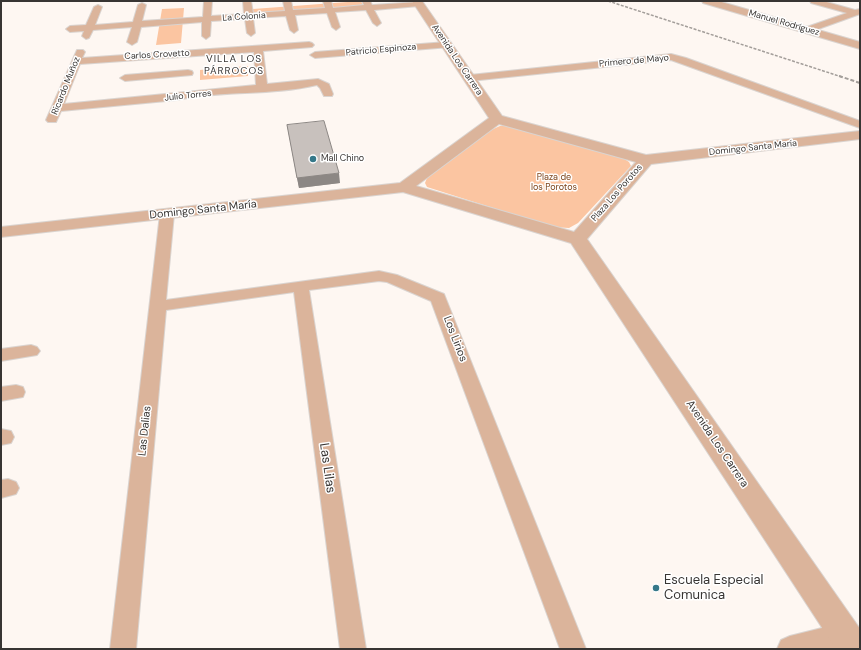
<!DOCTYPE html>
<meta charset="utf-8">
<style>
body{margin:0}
#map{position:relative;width:861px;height:650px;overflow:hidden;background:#fef7f2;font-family:"DM Sans",sans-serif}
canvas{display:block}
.frame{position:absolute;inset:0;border:2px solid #383533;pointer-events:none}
</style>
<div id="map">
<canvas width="861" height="650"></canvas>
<div class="frame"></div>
</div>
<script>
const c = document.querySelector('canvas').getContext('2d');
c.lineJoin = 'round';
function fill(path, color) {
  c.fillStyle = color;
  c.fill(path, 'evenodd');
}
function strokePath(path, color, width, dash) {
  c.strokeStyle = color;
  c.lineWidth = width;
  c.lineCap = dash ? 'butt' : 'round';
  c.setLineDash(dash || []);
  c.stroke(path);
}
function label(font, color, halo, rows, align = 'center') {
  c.font = font + ' "DM Sans",sans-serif';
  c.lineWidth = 3;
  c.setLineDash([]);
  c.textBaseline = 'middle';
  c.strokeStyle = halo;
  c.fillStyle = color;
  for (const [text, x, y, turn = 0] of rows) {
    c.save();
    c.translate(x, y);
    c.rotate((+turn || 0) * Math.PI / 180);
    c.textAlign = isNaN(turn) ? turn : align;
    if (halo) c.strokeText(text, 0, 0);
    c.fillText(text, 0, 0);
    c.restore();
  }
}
fill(new Path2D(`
 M 361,1 L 363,5 L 360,6 L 253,14 L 253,9 Z
 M 184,8 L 181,43 L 156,45 L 162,9 Z
 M 248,66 L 248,76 L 200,80 L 200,70 Z
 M 500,126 L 509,126 L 623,158 L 629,162 L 631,166 L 578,223 L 569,228 L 553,227 L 427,187 L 425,183 L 427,178 L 491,130 Z`), '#fbc5a1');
const minor = new Path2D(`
 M 204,1 L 212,1 L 211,16 L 244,14 L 243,1 L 251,1 L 253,13 L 285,11 L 283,1 L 291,1 L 293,10 L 325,8 L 323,1 L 331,1 L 333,8 L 364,5 L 362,1 L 370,1 L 372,5 L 419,2 L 423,4 L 419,6 L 374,10 L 381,23 L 377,26 L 373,23 L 366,10 L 335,12 L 340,27 L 336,30 L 332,27 L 327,13 L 295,15 L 298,30 L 294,33 L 290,30 L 286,16 L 253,18 L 255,33 L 251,36 L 247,33 L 245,19 L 211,21 L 210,36 L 206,39 L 202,36 L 202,22 L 141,27 L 137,42 L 132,45 L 127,42 L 132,27 L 93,30 L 89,38 L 86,39 L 82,36 L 84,31 L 70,32 L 66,29 L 70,26 L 86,25 L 94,7 L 98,5 L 102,7 L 95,25 L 133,22 L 138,5 L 142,3 L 146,5 L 142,21 L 203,17 Z
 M 810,1 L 823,1 L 855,10 L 860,9 L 860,14 L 810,32 L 804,32 L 803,30 L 804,28 L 847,13 L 811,3 Z
 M 309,42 L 312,43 L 314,45 L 312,47 L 263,51 L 267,84 L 318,79 L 329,84 L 333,94 L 332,96 L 324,96 L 320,88 L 317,85 C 271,96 223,90 177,100 L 61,111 L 56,122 L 48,122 L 46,120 L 77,50 L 83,50 L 85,52 L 82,58 ZM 254,52 L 256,85 L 64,104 L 80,64 Z
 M 447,42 L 450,43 L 452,45 L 450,47 L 315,58 L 310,55 L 315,52 Z
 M 671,54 L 686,58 L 860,121 L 860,128 L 671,60 L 470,81 L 465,78 L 470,75 Z
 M 188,70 L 192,71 L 193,73 L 192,75 L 125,81 L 120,78 L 125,75 Z
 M 167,210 L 172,211 L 174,214 L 166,300 L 379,271 L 397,275 L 444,294 L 586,649 L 560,649 L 431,301 L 387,282 L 379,281 L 309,290 L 366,649 L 340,649 L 294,292 L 166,310 L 136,649 L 110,649 L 160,214 L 162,211 Z
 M 31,345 L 37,347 L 40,351 L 37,355 L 1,361 L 1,349 Z
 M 16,385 L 23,387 L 25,392 L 23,397 L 1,401 L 1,387 Z
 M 1,429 L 11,431 L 14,437 L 11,443 L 1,445 Z
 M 8,479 L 16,482 L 19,488 L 16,494 L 1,498 L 1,480 Z
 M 846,622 L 855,626 L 859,635 L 855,644 L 841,649 L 777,649 L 781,640 L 790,636 Z`);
const tertiary = new Path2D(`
 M 412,1 L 422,1 L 502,116 L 646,155 L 860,131 L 860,139 L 651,164 L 587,239 L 860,629 L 860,649 L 836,649 L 571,243 L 403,192 L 1,237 L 1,227 L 400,183 L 489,118 ZM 499,124 L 636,162 L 574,232 L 416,186 Z
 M 702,1 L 718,1 L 860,42 L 860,49 L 703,3 Z`);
strokePath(minor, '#dad4d0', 2);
strokePath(tertiary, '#dad4d0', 2);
fill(minor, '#dbb49b');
fill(tertiary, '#dbb49b');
strokePath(new Path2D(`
 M 608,1 L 842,77`), '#a39e9a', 1.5, [3, 1.5]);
strokePath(new Path2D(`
 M 839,76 L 860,83`), '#a39e9a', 2, [4, 2]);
fill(new Path2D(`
 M 287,125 L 340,183 L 299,188 Z`), '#aca6a3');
fill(new Path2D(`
 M 339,173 L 340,183 L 299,188 L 297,178 Z`), '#8c8784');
const building = new Path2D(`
 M 324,121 L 339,173 L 297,178 L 287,125 Z`);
fill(building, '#c8c1bd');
strokePath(building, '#8c8784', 1);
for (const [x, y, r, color] of [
 [313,159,4,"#357889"],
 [656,588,4,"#357889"]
]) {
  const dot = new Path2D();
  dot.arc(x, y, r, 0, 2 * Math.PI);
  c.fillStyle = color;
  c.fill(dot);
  strokePath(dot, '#fff', 1.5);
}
label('9px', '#383533', '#fff', [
 ["La Colonia",244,17,-4],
 ["Manuel Rodríguez",784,23,16],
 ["Patricio Espinoza",381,50,-5],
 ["Carlos Crovetto",157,55,-3],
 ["Avenida Los Carrera",457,60,56],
 ["Primero de Mayo",634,61,-5],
 ["Ricardo Muñoz",66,86,-68],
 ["Julio Torres",188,96,-6],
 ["Domingo Santa María",753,148,-6],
 ["Plaza Los Porotos",617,193,-49]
]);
label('9px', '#383533', '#fff', [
 ["Mall Chino",321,159]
], 'left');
label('9px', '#7d451c', '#fff', [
 ["Plaza de",554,178],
 ["los Porotos",554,188]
]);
c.letterSpacing = '1px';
label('10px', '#383533', '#fff', [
 ["VILLA LOS",234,59],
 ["PÁRROCOS",234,71]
]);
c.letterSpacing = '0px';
label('11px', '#383533', '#fff', [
 ["Domingo Santa María",203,210,-6],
 ["Los Lirios",455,339,69],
 ["Las Dalias",145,431,-84],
 ["Avenida Los Carrera",717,444,56]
]);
label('13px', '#383533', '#fff', [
 ["Las Lilas",327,468,82]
]);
label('13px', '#383533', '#fff', [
 ["Escuela Especial",664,581],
 ["Comunica",664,596]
], 'left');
</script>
